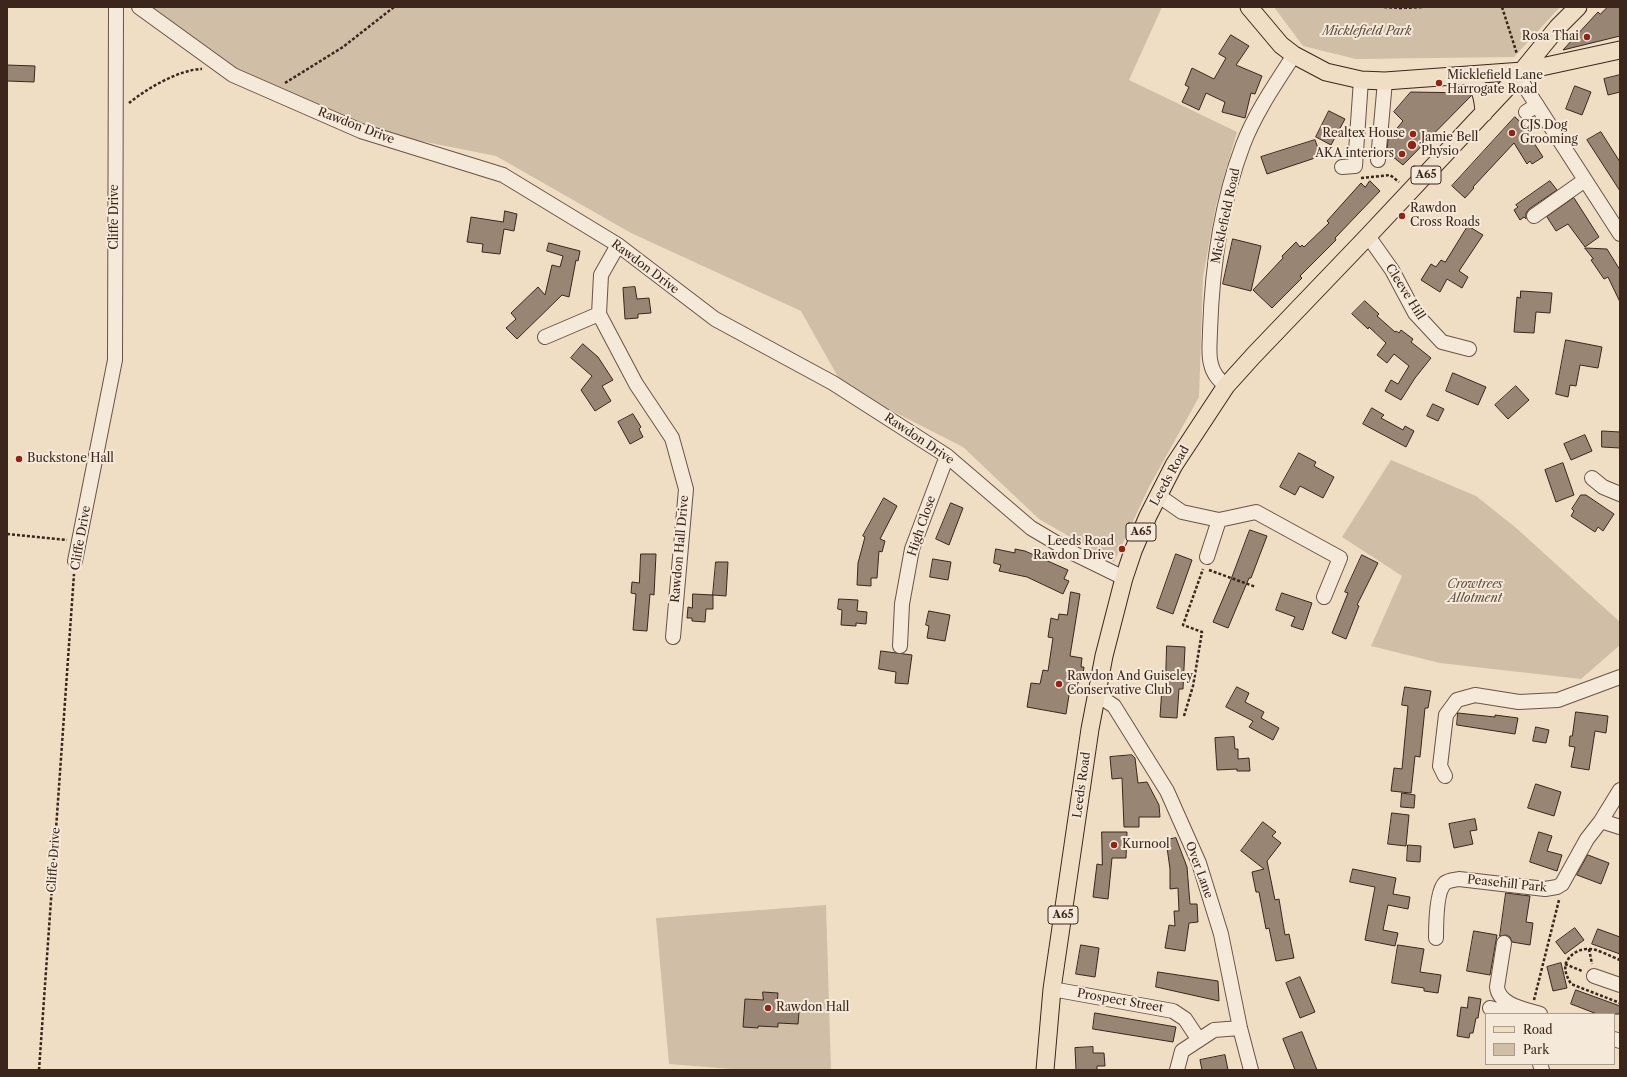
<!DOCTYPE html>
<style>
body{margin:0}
#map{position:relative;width:1627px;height:1077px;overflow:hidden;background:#efddc4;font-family:"Libre Caslon Text",serif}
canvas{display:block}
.frame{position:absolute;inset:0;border:8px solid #3c261c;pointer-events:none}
.legend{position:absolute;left:1485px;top:1013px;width:130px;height:52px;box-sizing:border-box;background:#f5e9d9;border:1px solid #ab9b8d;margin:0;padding:5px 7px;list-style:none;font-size:12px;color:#3c261c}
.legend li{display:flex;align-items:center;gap:8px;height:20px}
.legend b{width:20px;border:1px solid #ab9b8d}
</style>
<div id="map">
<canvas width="1627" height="1077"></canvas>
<div class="frame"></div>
<ul class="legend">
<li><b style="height:5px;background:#efddc4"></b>Road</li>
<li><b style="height:11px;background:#d1bea7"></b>Park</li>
</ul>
</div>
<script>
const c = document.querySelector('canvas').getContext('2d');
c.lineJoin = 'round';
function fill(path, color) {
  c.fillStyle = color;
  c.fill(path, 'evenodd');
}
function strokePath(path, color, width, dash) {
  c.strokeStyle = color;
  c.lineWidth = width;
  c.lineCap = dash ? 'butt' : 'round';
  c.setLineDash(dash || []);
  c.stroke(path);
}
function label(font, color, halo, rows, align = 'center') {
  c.font = font + ' "Libre Caslon Text",serif';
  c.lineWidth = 4;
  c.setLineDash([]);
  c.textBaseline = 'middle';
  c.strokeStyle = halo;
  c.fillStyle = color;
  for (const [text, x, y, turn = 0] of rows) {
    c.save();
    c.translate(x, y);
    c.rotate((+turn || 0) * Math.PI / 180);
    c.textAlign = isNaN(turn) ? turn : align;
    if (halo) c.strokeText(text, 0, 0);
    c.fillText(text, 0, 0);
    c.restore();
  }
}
fill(new Path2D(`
 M 151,7 L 1162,7 L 1129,80 L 1237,132 L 1216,205 L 1203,277 L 1199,397 L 1149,487 L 1114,562 L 1039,519 L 963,447 L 843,386 L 801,311 L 631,233 L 496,156 L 375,132 L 236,68 Z
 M 1274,7 L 1560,7 L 1514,57 L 1356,59 L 1303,46 Z
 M 1391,460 L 1476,496 L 1515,527 L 1620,622 L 1620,645 L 1581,679 L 1440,663 L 1371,646 L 1402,576 L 1342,537 Z
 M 826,905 L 831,1070 L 744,1070 L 669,1064 L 656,918 Z`), '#d1bea7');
const building = new Path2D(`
 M 1608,7 L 1620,7 L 1620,36 L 1563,50 L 1598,12 L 1600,14 Z
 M 1231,35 L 1249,46 L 1236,65 L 1262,76 L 1255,94 L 1251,93 L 1245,118 L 1222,112 L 1225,102 L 1206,93 L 1199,110 L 1182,102 L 1189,87 L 1185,85 L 1192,68 L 1214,79 L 1226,58 L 1219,54 Z
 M 7,65 L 35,66 L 34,82 L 7,81 Z
 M 1620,75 L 1620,92 L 1608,95 L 1604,79 Z
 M 1575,86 L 1591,92 L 1582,115 L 1566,109 Z
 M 1411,92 L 1470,93 L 1471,96 L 1403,165 L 1387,152 L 1388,139 L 1403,121 L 1394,112 Z
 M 1329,111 L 1345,119 L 1331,145 L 1316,137 Z
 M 1515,117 L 1527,128 L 1525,129 L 1543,157 L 1532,164 L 1530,161 L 1527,164 L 1514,143 L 1473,187 L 1474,188 L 1465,198 L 1452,186 Z
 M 1601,132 L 1620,162 L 1620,191 L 1587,140 Z
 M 1315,140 L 1321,156 L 1267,174 L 1261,157 Z
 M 1370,181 L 1380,191 L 1335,238 L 1336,240 L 1300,276 L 1302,278 L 1272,308 L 1253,290 L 1283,258 L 1282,256 L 1296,242 L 1300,247 L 1302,245 L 1304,247 L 1329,223 L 1327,221 L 1361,183 L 1365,187 Z
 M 1550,181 L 1557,190 L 1529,209 L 1526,213 L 1526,219 L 1524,217 L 1520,220 L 1514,210 L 1518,207 L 1516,205 Z
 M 1574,198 L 1599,237 L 1585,247 L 1568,224 L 1556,231 L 1547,217 Z
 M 505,211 L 517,214 L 514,231 L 504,229 L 500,254 L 482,252 L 483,244 L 467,242 L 471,217 L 503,222 Z
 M 1468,226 L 1483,235 L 1459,271 L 1468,277 L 1462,288 L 1447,279 L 1440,292 L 1421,280 L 1431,264 L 1436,267 L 1441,260 L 1445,262 Z
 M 1233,239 L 1261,246 L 1251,291 L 1223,284 Z
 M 549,243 L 580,251 L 578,261 L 576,260 L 569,297 L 562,295 L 517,339 L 506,328 L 516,319 L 511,313 L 538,287 L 545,295 L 552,265 L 560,267 L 563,256 L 547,251 Z
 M 1585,248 L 1607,249 L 1620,270 L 1620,302 L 1608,277 L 1604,279 L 1591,260 L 1593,259 Z
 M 635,287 L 637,299 L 649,298 L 651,313 L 638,314 L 638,318 L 625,319 L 623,288 Z
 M 1521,291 L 1552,293 L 1550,313 L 1536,312 L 1534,333 L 1514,332 L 1517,297 L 1520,298 Z
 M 1365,301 L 1379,314 L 1377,316 L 1395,332 L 1396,331 L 1399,333 L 1401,330 L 1413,339 L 1411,342 L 1431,358 L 1415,378 L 1401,400 L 1385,391 L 1391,380 L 1398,384 L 1409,366 L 1394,354 L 1387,363 L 1377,355 L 1386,343 L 1369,327 L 1368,329 L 1352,314 Z
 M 1566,340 L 1602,347 L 1598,368 L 1580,365 L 1576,386 L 1570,385 L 1568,397 L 1556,394 Z
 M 583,344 L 598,357 L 613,380 L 602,386 L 611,401 L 595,411 L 581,390 L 592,376 L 571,358 Z
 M 1453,373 L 1486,387 L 1478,405 L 1446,391 Z
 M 1516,386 L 1529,400 L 1508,419 L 1495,405 Z
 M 1433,404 L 1444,409 L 1438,421 L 1427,416 Z
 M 1372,408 L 1384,415 L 1381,418 L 1403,430 L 1405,426 L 1414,431 L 1406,447 L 1363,424 Z
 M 633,414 L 641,427 L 639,429 L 643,437 L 630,444 L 618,422 Z
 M 1602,431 L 1620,432 L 1620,448 L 1602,447 Z
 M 1585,435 L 1592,451 L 1571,460 L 1564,444 Z
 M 1299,453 L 1316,462 L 1314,466 L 1334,477 L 1323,498 L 1300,486 L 1295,495 L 1280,487 Z
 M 1563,463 L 1574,495 L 1556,502 L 1545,470 Z
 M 1581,495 L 1586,495 L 1614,514 L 1603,531 L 1598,527 L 1595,532 L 1571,516 L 1574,511 L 1572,509 Z
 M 884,498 L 897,506 L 880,539 L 885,541 L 882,552 L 879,551 L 877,578 L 871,578 L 871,586 L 857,585 L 858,563 L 865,537 L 863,536 Z
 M 951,503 L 963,508 L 949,545 L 936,539 Z
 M 1250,530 L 1267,536 L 1251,578 L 1249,578 L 1228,628 L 1213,622 L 1230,582 Z
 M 996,549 L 1015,553 L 1015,549 L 1025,551 L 1068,570 L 1064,579 L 1069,581 L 1063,594 L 1027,577 L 999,571 L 1001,565 L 994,563 Z
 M 641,554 L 656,554 L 654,595 L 650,594 L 647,631 L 633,630 L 636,594 L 631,593 L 632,582 L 639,583 Z
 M 1176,554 L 1192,560 L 1173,614 L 1157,608 Z
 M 1362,555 L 1378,563 L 1357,605 L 1359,606 L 1346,639 L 1332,633 L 1348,593 L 1345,592 Z
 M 933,559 L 951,562 L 948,580 L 930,577 Z
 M 716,562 L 728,562 L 726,596 L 713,595 Z
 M 1071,592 L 1080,594 L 1070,656 L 1082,658 L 1081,667 L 1084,667 L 1082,681 L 1079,680 L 1077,686 L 1074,686 L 1073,689 L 1070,689 L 1066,714 L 1027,707 L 1031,683 L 1040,684 L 1043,670 L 1048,671 L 1053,638 L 1048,637 L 1051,618 L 1058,620 L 1059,614 L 1067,615 Z
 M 1282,593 L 1312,603 L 1303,630 L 1291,626 L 1295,617 L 1276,610 Z
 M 693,594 L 713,595 L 713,609 L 706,609 L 705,622 L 692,621 L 692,618 L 687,618 L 688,607 L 692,608 Z
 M 839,599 L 858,600 L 857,611 L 867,612 L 866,624 L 856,623 L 856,626 L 841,625 L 842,610 L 838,609 Z
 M 929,611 L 950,615 L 945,641 L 927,638 L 929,626 L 926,625 Z
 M 1167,646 L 1185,647 L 1183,689 L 1179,689 L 1177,718 L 1160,717 L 1162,687 L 1165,687 Z
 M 881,651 L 912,655 L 908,684 L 895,683 L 896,672 L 879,669 Z
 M 1237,687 L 1249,693 L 1245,702 L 1264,712 L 1261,718 L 1279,728 L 1273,740 L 1249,727 L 1253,721 L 1226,707 Z
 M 1405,687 L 1431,691 L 1428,708 L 1425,708 L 1420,757 L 1415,756 L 1411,793 L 1391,791 L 1394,768 L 1402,769 L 1408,706 L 1402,705 Z
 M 1576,712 L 1608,716 L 1606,733 L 1595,731 L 1589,770 L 1571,767 L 1575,747 L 1569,746 L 1570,736 L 1572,736 Z
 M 1458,713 L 1495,717 L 1495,715 L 1518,718 L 1515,734 L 1457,725 Z
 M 1536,727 L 1549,730 L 1546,743 L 1533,741 Z
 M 1234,737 L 1235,749 L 1238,749 L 1238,759 L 1249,758 L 1250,771 L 1237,771 L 1237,769 L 1217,770 L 1215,738 Z
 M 1132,755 L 1135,758 L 1138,783 L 1147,782 L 1159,805 L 1160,817 L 1139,817 L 1139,827 L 1124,827 L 1122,778 L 1112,779 L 1110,757 Z
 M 1536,784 L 1561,792 L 1554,816 L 1528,808 Z
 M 1402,793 L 1415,795 L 1414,808 L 1401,807 Z
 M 1392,813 L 1409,815 L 1406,846 L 1388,844 Z
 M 1475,819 L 1477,830 L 1470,831 L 1473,844 L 1454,848 L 1449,824 Z
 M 1263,822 L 1276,832 L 1272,836 L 1281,843 L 1267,861 L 1275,900 L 1279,899 L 1285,935 L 1289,934 L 1294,958 L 1276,961 L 1269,928 L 1266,929 L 1259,892 L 1256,892 L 1252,872 L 1264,869 L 1241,851 Z
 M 1102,832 L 1127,832 L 1126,858 L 1112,858 L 1108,899 L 1093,897 L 1097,864 L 1102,865 Z
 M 1539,832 L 1552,836 L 1547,851 L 1562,855 L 1557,871 L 1530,862 Z
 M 1176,838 L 1187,867 L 1190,904 L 1197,904 L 1198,922 L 1189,923 L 1185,951 L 1165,948 L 1169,925 L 1175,926 L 1174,911 L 1179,911 L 1178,888 L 1170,889 L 1170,869 L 1166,840 Z
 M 1408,845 L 1421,846 L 1420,862 L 1407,861 Z
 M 1588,855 L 1609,863 L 1601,884 L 1577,875 Z
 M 1353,869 L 1396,878 L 1393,894 L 1410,897 L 1408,909 L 1388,905 L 1383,930 L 1398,933 L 1395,946 L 1365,940 L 1375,887 L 1350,882 Z
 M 1506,893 L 1530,896 L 1526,922 L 1533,923 L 1530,945 L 1512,942 L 1510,937 L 1506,935 L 1500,936 Z
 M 1575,928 L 1584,940 L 1565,954 L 1556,942 Z
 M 1598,929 L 1620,937 L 1620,954 L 1592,944 Z
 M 1474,931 L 1497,935 L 1490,975 L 1467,971 Z
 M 1081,945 L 1099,948 L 1095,977 L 1076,974 Z
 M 1398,945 L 1424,949 L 1420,972 L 1441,975 L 1438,993 L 1424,991 L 1424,988 L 1392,983 Z
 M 1561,963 L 1567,988 L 1553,991 L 1547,967 Z
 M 1158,972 L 1218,981 L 1219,1001 L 1156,987 Z
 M 1300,977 L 1315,1012 L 1300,1018 L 1286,983 Z
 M 1576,990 L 1620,1006 L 1620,1014 L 1597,1014 L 1571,1004 Z
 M 763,992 L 778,993 L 777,1004 L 793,1005 L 792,1012 L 799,1012 L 798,1024 L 778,1023 L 778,1027 L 758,1026 L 758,1028 L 743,1027 L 745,999 L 763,1000 Z
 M 1469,997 L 1481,999 L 1478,1018 L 1476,1018 L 1473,1033 L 1470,1033 L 1469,1038 L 1457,1036 L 1461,1007 L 1467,1008 Z
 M 1095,1013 L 1176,1027 L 1173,1042 L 1093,1029 Z
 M 1302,1032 L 1311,1055 L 1317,1070 L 1295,1070 L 1292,1062 L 1283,1039 Z
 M 1093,1047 L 1093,1053 L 1104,1053 L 1105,1066 L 1097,1066 L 1097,1070 L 1076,1070 L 1075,1048 Z
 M 1225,1055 L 1228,1070 L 1202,1070 L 1200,1060 Z`);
fill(building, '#998573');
strokePath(building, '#3c261c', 1);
const minor = new Path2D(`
 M 139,7 L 233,75 L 361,131 L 503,175 L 618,245 L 715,319 L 833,383 L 947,456 L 1031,528 L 1075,554 L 1124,578
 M 1518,76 L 1620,234
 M 1526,112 L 1537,105
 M 1378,160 L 1385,81
 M 1342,167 L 1355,166 L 1361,80
 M 1534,216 L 1585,180
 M 1368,236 L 1392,270 L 1415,313 L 1442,342 L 1469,349
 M 618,245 L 601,275 L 599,314 L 636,384 L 672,438 L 686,489 L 673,637
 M 545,337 L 599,314
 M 1226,386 C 1219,380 1213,374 1211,364 C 1208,354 1210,341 1210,331 C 1212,269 1221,203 1243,145 C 1255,113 1276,83 1294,55
 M 1592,478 L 1603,487 L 1620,494
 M 1159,496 L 1182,512 L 1219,520 L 1256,512 L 1340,558 L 1324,597
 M 1207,557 L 1219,520
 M 75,561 L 115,360 L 116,7
 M 900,646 L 902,604 L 912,549 L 947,456
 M 1096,694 L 1114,706 L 1167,791 L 1199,863 L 1221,934 L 1240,1028 L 1251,1070
 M 1445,776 L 1440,766 L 1446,715 L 1457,700 L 1475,695 L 1519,702 L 1558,700 L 1620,677
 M 1601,821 L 1620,827
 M 1436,938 C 1436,927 1436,891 1445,883 C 1449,880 1454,880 1459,879 L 1545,889 L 1557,887 L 1562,884 L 1587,839 L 1601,821 L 1620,790
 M 1504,943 L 1497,987 C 1499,1005 1524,1009 1540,1014
 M 1594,976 L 1620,985
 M 1052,989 L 1173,1011 L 1185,1019 L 1199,1040
 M 1490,1008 L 1513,1014
 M 1614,1039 L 1620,1041
 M 1540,1064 L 1542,1070
 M 1177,1070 L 1182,1051 L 1214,1030 L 1240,1028`);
const major = new Path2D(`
 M 1249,7 L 1281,45 L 1294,55 L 1326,72 L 1361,80 L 1385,81 L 1523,71 L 1620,50
 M 1468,75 C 1481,89 1483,95 1484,113
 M 1045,1070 L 1052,989 L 1090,729 L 1104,656 L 1124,578 L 1133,551 L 1148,516 L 1174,465 L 1226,386 L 1254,355 L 1368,236 L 1518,76 L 1558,27 L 1578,7`);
strokePath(minor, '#695446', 16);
strokePath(major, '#3c261c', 19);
strokePath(new Path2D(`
 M 1384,7 L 1400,8 L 1424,7
 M 1502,7 L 1517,54
 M 285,83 L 343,47 L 394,7
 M 129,103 C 146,89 180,69 202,69
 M 1361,178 L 1390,175 L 1399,182
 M 7,534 L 67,540
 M 1209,570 L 1256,587
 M 1184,716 L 1193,686 L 1202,632 L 1183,625 L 1203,569
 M 1589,949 L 1592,964
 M 1620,960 C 1612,957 1596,948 1588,949 C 1582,949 1577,951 1573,954 C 1562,963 1564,972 1571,984 L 1620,1003
 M 1565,964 L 1582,971
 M 1534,1000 L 1559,900
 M 39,1070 L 74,574`), '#3c261c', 2.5, [3, 2]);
strokePath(minor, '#f5e9d9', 14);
strokePath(major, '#efddc4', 17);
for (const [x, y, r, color] of [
 [1587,37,4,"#8f2418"],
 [1439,83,4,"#8f2418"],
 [1512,133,4,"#8f2418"],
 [1413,134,4,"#8f2418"],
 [1412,145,5,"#8f2418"],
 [1402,154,4,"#8f2418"],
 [1402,216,4,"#8f2418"],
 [19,459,4,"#8f2418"],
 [1122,549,4,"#8f2418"],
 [1059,684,4,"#8f2418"],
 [1114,845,4,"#8f2418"],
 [768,1008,4,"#8f2418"]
]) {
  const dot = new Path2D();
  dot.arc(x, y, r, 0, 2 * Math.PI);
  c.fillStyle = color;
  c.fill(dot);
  strokePath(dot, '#f5e9d9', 1.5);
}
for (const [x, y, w] of [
 [1426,175,30],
 [1141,532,30],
 [1063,915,30]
]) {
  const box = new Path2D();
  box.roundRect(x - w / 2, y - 9, w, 18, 3);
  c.fillStyle = '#f5e9d9';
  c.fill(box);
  strokePath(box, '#3c261c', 1);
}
label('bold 11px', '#3c261c', null, [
 ["A65",1426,175],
 ["A65",1141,532],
 ["A65",1063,915]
]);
label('italic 12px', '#614c3f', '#f5e9d9', [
 ["Micklefield Park",1367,32],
 ["Crowtrees",1475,585],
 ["Allotment",1475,599]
]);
label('12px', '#3c261c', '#f5e9d9', [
 ["Rosa Thai",1579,37,"right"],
 ["Micklefield Lane",1447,76],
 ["Harrogate Road",1447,90],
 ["CJS Dog",1520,126],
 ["Grooming",1520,140],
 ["Realtex House",1405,134,"right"],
 ["Jamie Bell",1421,138],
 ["Physio",1421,152],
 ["AKA interiors",1394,154,"right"],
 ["Rawdon",1410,209],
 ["Cross Roads",1410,223],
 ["Buckstone Hall",27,459],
 ["Leeds Road",1114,542,"right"],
 ["Rawdon Drive",1114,556,"right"],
 ["Rawdon And Guiseley",1067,677],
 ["Conservative Club",1067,691],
 ["Kurnool",1122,845],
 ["Rawdon Hall",776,1008]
], 'left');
label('12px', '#3c261c', '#f5e9d9', [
 ["Rawdon Drive",356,126,21],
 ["Micklefield Road",1226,216,-78],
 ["Cliffe Drive",115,217,-90],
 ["Rawdon Drive",645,267,37],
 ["Cleeve Hill",1405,292,58],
 ["Rawdon Drive",919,439,34],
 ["Leeds Road",1170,476,-61],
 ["High Close",922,526,-71],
 ["Cliffe Drive",81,538,-80],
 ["Rawdon Hall Drive",680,549,-85],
 ["Leeds Road",1082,785,-82],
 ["Cliffe Drive",54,860,-86],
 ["Over Lane",1199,870,70],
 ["Peasehill Park",1507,884,6],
 ["Prospect Street",1120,1001,10]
]);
</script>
